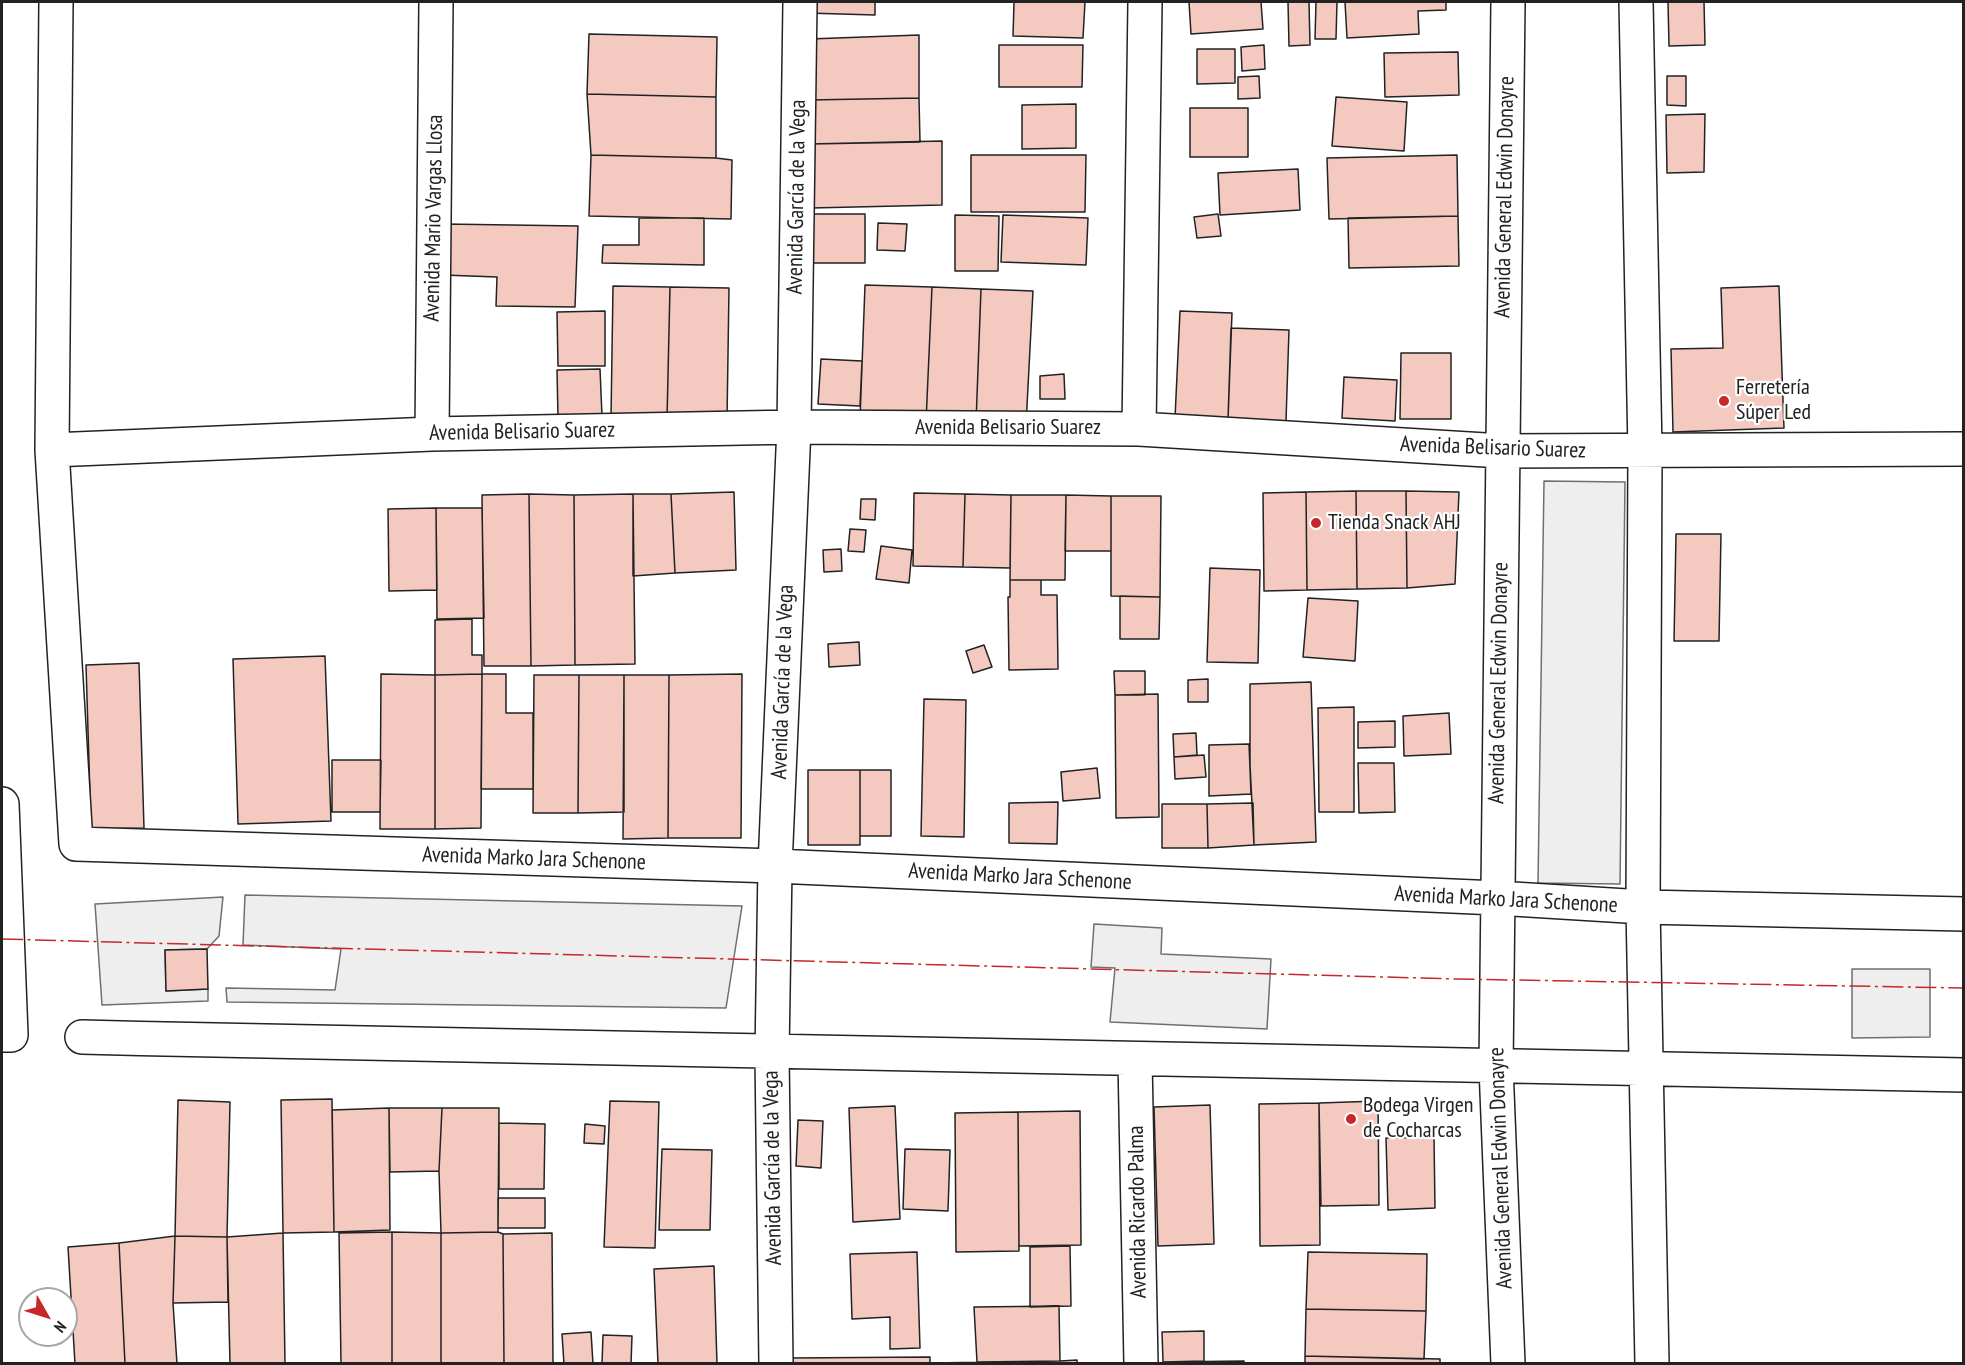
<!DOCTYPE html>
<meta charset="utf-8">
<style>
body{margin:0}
#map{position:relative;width:1965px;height:1365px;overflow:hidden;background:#fff;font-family:"PT Sans Narrow",sans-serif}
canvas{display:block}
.frame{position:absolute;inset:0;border:3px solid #222;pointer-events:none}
.north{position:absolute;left:18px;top:1287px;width:60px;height:60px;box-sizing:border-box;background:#fff;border:2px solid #a7a7a7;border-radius:50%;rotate:129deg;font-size:16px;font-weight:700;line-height:24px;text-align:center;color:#222}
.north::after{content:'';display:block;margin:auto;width:21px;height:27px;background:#c62828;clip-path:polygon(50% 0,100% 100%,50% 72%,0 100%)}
</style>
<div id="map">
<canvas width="1965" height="1365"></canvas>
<div class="frame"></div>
<div class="north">N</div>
</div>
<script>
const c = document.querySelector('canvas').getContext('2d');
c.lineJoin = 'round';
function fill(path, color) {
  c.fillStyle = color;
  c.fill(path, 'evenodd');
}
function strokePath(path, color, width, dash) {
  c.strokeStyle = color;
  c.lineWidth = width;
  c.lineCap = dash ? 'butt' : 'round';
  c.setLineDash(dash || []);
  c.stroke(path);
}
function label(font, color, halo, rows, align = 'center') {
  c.font = font + ' "PT Sans Narrow",sans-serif';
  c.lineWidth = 4.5;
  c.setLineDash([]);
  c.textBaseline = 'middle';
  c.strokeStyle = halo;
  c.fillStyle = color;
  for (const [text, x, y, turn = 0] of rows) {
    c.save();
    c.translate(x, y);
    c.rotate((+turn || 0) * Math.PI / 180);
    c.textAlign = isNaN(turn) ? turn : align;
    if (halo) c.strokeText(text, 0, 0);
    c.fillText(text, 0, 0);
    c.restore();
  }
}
const green = new Path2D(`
 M 1544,481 L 1625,482 L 1620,884 L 1538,883 Z
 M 245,895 L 742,906 L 726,1008 L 227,1002 L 226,988 L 335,990 L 341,949 L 243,945 Z
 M 223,897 L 219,936 L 207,949 L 165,950 L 166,991 L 208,989 L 208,1001 L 102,1005 L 95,904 Z
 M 1094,924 L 1162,928 L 1161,954 L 1271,959 L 1267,1029 L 1110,1022 L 1115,968 L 1091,967 Z
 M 1852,969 L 1930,969 L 1930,1037 L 1852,1038 Z`);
fill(green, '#eee');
strokePath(green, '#6f6f6f', 1.5);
const building = new Path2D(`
 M 806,2 L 875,2 L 875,15 L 806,13 Z
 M 1014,2 L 1085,2 L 1083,38 L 1013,36 Z
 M 1189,2 L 1261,2 L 1263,29 L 1191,34 Z
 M 1288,2 L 1309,2 L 1310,45 L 1289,46 Z
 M 1316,2 L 1337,2 L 1336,39 L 1315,39 Z
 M 1345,2 L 1446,2 L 1446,10 L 1418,11 L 1419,34 L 1347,38 Z
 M 1668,2 L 1704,2 L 1705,45 L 1669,46 Z
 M 589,34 L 717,37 L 716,97 L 587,94 Z
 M 919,35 L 919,98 L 809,100 L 809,39 Z
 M 999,45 L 1083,45 L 1082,87 L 999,87 Z
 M 1264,45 L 1265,69 L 1242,71 L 1241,47 Z
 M 1197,49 L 1235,49 L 1235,83 L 1197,84 Z
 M 1458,52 L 1459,95 L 1385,97 L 1384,53 Z
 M 1259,76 L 1260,98 L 1238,99 L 1238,77 Z
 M 1667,76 L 1686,76 L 1686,106 L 1667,105 Z
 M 587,94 L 716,97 L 716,158 L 591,155 Z
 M 1336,97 L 1407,102 L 1404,151 L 1332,146 Z
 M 919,98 L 920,142 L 810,144 L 809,100 Z
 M 1076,104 L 1076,148 L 1022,149 L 1022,105 Z
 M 1190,108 L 1248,108 L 1248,157 L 1190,157 Z
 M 1705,114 L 1704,172 L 1667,173 L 1666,115 Z
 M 942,141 L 942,205 L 811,208 L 810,144 Z
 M 591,155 L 716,158 L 732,160 L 731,219 L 589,216 Z
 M 971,155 L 1086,155 L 1085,212 L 971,212 Z
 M 1457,155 L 1458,216 L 1329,219 L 1327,158 Z
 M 1298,169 L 1300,210 L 1220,215 L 1218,173 Z
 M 812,214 L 865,214 L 865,263 L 812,263 Z
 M 1218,214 L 1221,236 L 1197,238 L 1194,217 Z
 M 955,215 L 999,216 L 998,271 L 955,271 Z
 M 1003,215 L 1088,218 L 1086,265 L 1001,262 Z
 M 1458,216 L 1459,266 L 1349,268 L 1348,218 Z
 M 639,218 L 704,218 L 704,265 L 602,263 L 603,245 L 639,245 Z
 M 878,223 L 907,224 L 905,251 L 877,250 Z
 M 444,224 L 578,226 L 575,307 L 496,306 L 497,277 L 443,275 Z
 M 865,285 L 932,287 L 926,422 L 860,419 Z
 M 613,286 L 670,287 L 667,419 L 611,418 Z
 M 1779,286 L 1784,428 L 1673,432 L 1671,349 L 1723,348 L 1721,288 Z
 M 670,287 L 729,288 L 727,420 L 667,419 Z
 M 932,287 L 981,289 L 976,423 L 926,422 Z
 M 981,289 L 1033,291 L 1026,425 L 976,423 Z
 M 605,311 L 605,366 L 558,366 L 557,312 Z
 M 1180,311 L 1232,313 L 1228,420 L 1175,418 Z
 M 1231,328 L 1289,330 L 1286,421 L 1228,420 Z
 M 1401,353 L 1451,353 L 1451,419 L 1400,419 Z
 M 821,359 L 862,361 L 860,406 L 818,404 Z
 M 600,369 L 602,416 L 558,418 L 557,370 Z
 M 1064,374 L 1065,399 L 1040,399 L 1040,376 Z
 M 1344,377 L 1397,380 L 1395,421 L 1342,418 Z
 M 1356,491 L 1357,589 L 1307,590 L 1306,492 Z
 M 1356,491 L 1406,491 L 1407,588 L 1357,589 Z
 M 1406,491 L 1459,492 L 1455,584 L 1407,588 Z
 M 734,492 L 736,570 L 675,573 L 671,494 Z
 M 1306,492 L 1307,590 L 1264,591 L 1263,493 Z
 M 914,493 L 965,494 L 963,567 L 913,566 Z
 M 529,494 L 574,495 L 575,665 L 531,666 Z
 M 529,494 L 531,666 L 484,666 L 482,495 Z
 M 633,494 L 671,494 L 675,573 L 633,576 Z
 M 633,494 L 635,664 L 575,665 L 574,495 Z
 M 965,494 L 1011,495 L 1010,568 L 963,567 Z
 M 1011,495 L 1066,495 L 1065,580 L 1010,580 Z
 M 1066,495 L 1111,496 L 1111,551 L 1065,551 Z
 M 1111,496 L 1161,496 L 1160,597 L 1111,596 Z
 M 861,499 L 876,499 L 875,520 L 860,519 Z
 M 436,508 L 437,590 L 389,591 L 388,509 Z
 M 436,508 L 482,508 L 484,618 L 437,619 Z
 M 850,529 L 866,530 L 864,552 L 848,551 Z
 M 1676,534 L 1721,534 L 1719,641 L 1674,641 Z
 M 881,546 L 912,550 L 909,583 L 876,579 Z
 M 841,549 L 842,571 L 824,572 L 823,550 Z
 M 1210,568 L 1260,570 L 1258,663 L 1207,662 Z
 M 1010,580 L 1041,580 L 1041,595 L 1057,595 L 1058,669 L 1009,670 L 1008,597 L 1010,597 Z
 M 1120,596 L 1160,597 L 1159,639 L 1120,639 Z
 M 1308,598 L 1358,601 L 1355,661 L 1303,657 Z
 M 472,619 L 472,655 L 482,655 L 482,674 L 435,675 L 435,620 Z
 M 859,642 L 860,665 L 829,667 L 828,644 Z
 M 984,645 L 992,667 L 973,673 L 966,651 Z
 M 325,656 L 331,821 L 238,824 L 233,659 Z
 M 139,663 L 144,828 L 91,829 L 86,665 Z
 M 1114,671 L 1145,671 L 1145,695 L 1115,695 Z
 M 381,674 L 435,675 L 435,829 L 380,829 Z
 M 482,674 L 481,828 L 435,829 L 435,675 Z
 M 482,674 L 506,674 L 506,713 L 533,713 L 533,789 L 481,789 Z
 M 742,674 L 741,838 L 668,838 L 669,675 Z
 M 534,675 L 579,675 L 578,813 L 533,813 Z
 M 579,675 L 624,675 L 624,812 L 578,813 Z
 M 624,675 L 669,675 L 668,838 L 623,839 Z
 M 1208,679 L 1208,702 L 1188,702 L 1188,680 Z
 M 1311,682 L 1316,842 L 1254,845 L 1250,764 L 1250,684 Z
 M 1158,694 L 1159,817 L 1116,818 L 1115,695 Z
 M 924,699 L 966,700 L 964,837 L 921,836 Z
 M 1354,707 L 1354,812 L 1319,812 L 1318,708 Z
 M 1449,713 L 1451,754 L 1404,756 L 1403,716 Z
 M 1395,721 L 1395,747 L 1358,748 L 1358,722 Z
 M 1196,733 L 1197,755 L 1174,757 L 1173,734 Z
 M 1249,744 L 1251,794 L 1209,796 L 1209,745 Z
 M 1204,755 L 1206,777 L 1175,779 L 1174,757 Z
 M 332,760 L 381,760 L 380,812 L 332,812 Z
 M 1358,763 L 1394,763 L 1395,812 L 1359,813 Z
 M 1097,768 L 1100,798 L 1063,801 L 1061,772 Z
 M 808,770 L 860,770 L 860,845 L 808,845 Z
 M 860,770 L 891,770 L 891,836 L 860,836 Z
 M 1058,802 L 1057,844 L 1009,843 L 1009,803 Z
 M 1253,803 L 1254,845 L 1208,848 L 1207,804 Z
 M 1162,804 L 1207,804 L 1208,848 L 1162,848 Z
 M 207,949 L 208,989 L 166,991 L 165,950 Z
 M 332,1099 L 334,1232 L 283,1233 L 281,1100 Z
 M 178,1100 L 230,1102 L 227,1237 L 175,1236 Z
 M 610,1101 L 659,1102 L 655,1248 L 604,1247 Z
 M 1378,1101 L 1379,1205 L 1321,1206 L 1319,1103 Z
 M 1319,1103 L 1320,1245 L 1260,1246 L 1259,1104 Z
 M 1210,1105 L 1214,1244 L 1158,1246 L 1154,1107 Z
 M 895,1106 L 900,1219 L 853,1222 L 849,1108 Z
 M 389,1108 L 442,1108 L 439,1171 L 390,1172 Z
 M 389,1108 L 390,1230 L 334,1232 L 332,1110 Z
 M 442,1108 L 499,1108 L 498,1232 L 441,1233 L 439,1171 Z
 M 1080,1111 L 1081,1245 L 1019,1246 L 1018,1112 Z
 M 1018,1112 L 1019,1251 L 956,1252 L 955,1113 Z
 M 798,1120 L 823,1121 L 821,1168 L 796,1166 Z
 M 499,1123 L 545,1124 L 544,1189 L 499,1189 Z
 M 585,1124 L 605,1126 L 604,1144 L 584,1143 Z
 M 1434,1137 L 1435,1208 L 1388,1210 L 1386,1138 Z
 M 662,1149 L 712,1150 L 710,1230 L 659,1230 Z
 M 905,1149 L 950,1150 L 948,1211 L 903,1209 Z
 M 498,1198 L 545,1198 L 545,1228 L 498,1228 Z
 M 392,1232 L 441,1233 L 441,1364 L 392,1364 Z
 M 392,1232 L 392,1364 L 341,1364 L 339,1233 Z
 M 498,1232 L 503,1234 L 504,1364 L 441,1364 L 441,1233 Z
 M 283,1233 L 285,1364 L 230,1364 L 227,1237 Z
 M 552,1233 L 553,1364 L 504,1364 L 503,1234 Z
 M 175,1236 L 227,1237 L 228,1302 L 173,1303 Z
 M 175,1236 L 173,1303 L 177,1364 L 125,1364 L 119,1243 Z
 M 119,1243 L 125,1364 L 75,1364 L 68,1247 Z
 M 1070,1246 L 1071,1306 L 1030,1307 L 1030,1247 Z
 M 917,1252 L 920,1348 L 890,1349 L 890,1317 L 852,1319 L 850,1254 Z
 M 1308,1252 L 1427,1254 L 1426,1311 L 1306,1309 Z
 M 714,1266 L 717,1364 L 658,1364 L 654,1269 Z
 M 1059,1306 L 1060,1361 L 977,1362 L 974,1307 Z
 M 1306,1309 L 1426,1311 L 1424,1359 L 1305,1356 Z
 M 1204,1331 L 1204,1361 L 1163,1362 L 1162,1332 Z
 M 591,1332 L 593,1364 L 564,1364 L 562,1334 Z
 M 603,1335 L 632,1336 L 631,1364 L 602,1364 Z
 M 1305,1356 L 1440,1359 L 1440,1364 L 1305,1364 Z
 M 930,1357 L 930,1364 L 790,1364 L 790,1358 Z
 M 1077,1360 L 1077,1364 L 930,1363 L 1060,1361 Z
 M 1244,1361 L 1244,1364 L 1163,1364 L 1163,1362 Z`);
fill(building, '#f3c9c0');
strokePath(building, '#222', 1.5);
const minor = new Path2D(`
 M 56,2 L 52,450 L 76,844 L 775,866 L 1497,898 L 1643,907 L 1964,914
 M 1508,2 L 1496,1067 L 1508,1364
 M 1636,2 L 1645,450 L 1643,907 L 1652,1364
 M 1139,429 L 1145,2
 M 432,434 L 436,2
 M 52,450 L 432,434 L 794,427 L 1139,429 L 1502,451 L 1964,449
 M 2,804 L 11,1035 L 2,1035
 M 82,1037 C 709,1053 1336,1068 1964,1075
 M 1135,1060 L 1141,1364
 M 776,1364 L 772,1055 L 775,866 L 794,427 L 800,2`);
strokePath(minor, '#222', 36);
strokePath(minor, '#fff', 33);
strokePath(new Path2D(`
 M 2,939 L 1457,979 L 1964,988`), '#c62828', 1.5, [21, 4.5, 3, 4.5]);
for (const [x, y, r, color] of [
 [1724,401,6,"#c62828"],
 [1316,523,6,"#c62828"],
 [1351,1119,6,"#c62828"]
]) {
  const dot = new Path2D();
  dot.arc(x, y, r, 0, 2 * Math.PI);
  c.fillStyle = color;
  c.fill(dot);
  strokePath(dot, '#fff', 2);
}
label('22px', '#222', '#fff', [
 ["Avenida García de la Vega",797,197,-89],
 ["Avenida General Edwin Donayre",1505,197,-89],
 ["Avenida Mario Vargas Llosa",434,218,-89],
 ["Avenida Belisario Suarez",1008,428],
 ["Avenida Belisario Suarez",522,432,-1],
 ["Avenida Belisario Suarez",1493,448,2],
 ["Avenida García de la Vega",783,682,-88],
 ["Avenida General Edwin Donayre",1499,683,-89],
 ["Avenida Marko Jara Schenone",534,859,2],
 ["Avenida Marko Jara Schenone",1020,877,3],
 ["Avenida Marko Jara Schenone",1506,900,3],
 ["Avenida García de la Vega",773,1168,-91],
 ["Avenida General Edwin Donayre",1501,1168,-92],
 ["Avenida Ricardo Palma",1138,1212,-91]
]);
label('22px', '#222', '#fff', [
 ["Ferretería",1736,388],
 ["Súper Led",1736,413],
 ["Tienda Snack AHJ",1328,523],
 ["Bodega Virgen",1363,1106],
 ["de Cocharcas",1363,1131]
], 'left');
</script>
